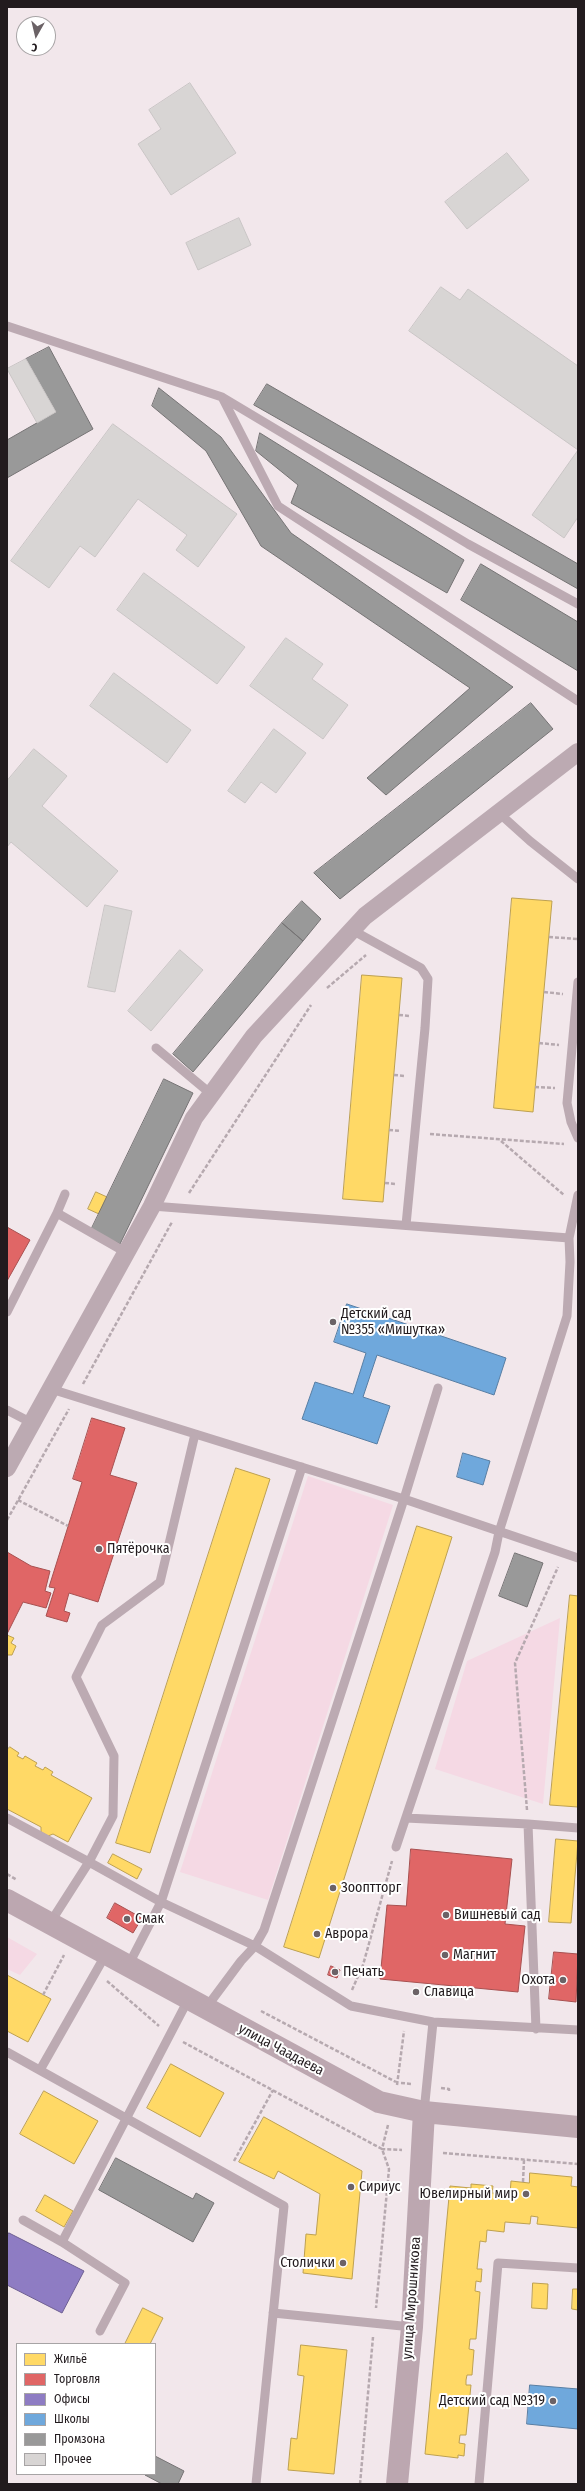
<!DOCTYPE html>
<meta charset="utf-8">
<style>
body{margin:0}
#map{position:relative;width:585px;height:2491px;overflow:hidden;background:#f2e7eb;font-family:"Fira Sans Condensed",sans-serif}
canvas{display:block}
.frame{position:absolute;inset:0;border:8px solid #221b1e;pointer-events:none}
.legend{position:absolute;left:16px;top:2343px;width:140px;height:132px;box-sizing:border-box;background:#fff;border:1px solid #a7a4a5;margin:0;padding:5px 7px;list-style:none;font-size:12px;color:#221b1e}
.legend li{display:flex;align-items:center;gap:8px;height:20px}
.legend b{width:20px;border:1px solid #a7a4a5}
.north{position:absolute;left:16px;top:16px;width:40px;height:40px;box-sizing:border-box;background:#fff;border:1px solid #a7a4a5;border-radius:50%;rotate:188deg;font-size:11px;font-weight:700;line-height:16px;text-align:center;color:#221b1e}
.north::after{content:'';display:block;margin:auto;width:14px;height:18px;background:#6b6266;clip-path:polygon(50% 0,100% 100%,50% 72%,0 100%)}
</style>
<div id="map">
<canvas width="585" height="2491"></canvas>
<div class="frame"></div>
<ul class="legend">
<li><b style="height:11px;background:#ffd966"></b>Жильё</li>
<li><b style="height:11px;background:#e06666"></b>Торговля</li>
<li><b style="height:11px;background:#8e7cc3"></b>Офисы</li>
<li><b style="height:11px;background:#6fa8dc"></b>Школы</li>
<li><b style="height:11px;background:#999"></b>Промзона</li>
<li><b style="height:11px;background:#d8d5d4"></b>Прочее</li>
</ul>
<div class="north">С</div>
</div>
<script>
const c = document.querySelector('canvas').getContext('2d');
c.lineJoin = 'round';
function fill(path, color) {
  c.fillStyle = color;
  c.fill(path, 'evenodd');
}
function strokePath(path, color, width, dash) {
  c.strokeStyle = color;
  c.lineWidth = width;
  c.lineCap = dash ? 'butt' : 'round';
  c.setLineDash(dash || []);
  c.stroke(path);
}
function label(font, color, halo, rows, align = 'center') {
  c.font = font + ' "Fira Sans Condensed",sans-serif';
  c.lineWidth = 4;
  c.setLineDash([]);
  c.textBaseline = 'middle';
  c.strokeStyle = halo;
  c.fillStyle = color;
  for (const [text, x, y, turn = 0] of rows) {
    c.save();
    c.translate(x, y);
    c.rotate((+turn || 0) * Math.PI / 180);
    c.textAlign = isNaN(turn) ? turn : align;
    if (halo) c.strokeText(text, 0, 0);
    c.fillText(text, 0, 0);
    c.restore();
  }
}
fill(new Path2D(`
 M 308,1476 L 393,1505 L 268,1900 L 180,1872 Z
 M 560,1618 L 543,1804 L 435,1769 L 467,1661 Z
 M 7,1937 L 37,1954 L 20,1975 L 7,1969 Z`), '#f5d9e4');
const homes = new Path2D(`
 M 512,898 L 552,901 L 533,1112 L 494,1108 Z
 M 362,975 L 402,978 L 383,1202 L 343,1199 Z
 M 96,1192 L 107,1197 L 99,1214 L 88,1209 Z
 M 236,1468 L 270,1479 L 150,1853 L 116,1843 Z
 M 417,1526 L 452,1537 L 319,1958 L 284,1947 Z
 M 570,1595 L 578,1596 L 578,1807 L 550,1805 Z
 M 7,1635 L 14,1638 L 11,1643 L 16,1646 L 12,1655 L 7,1655 Z
 M 10,1747 L 19,1753 L 17,1756 L 23,1759 L 25,1756 L 37,1763 L 35,1766 L 43,1770 L 45,1767 L 53,1772 L 51,1775 L 92,1798 L 68,1842 L 53,1834 L 48,1836 L 41,1832 L 41,1827 L 7,1809 L 7,1750 Z
 M 556,1839 L 578,1841 L 571,1923 L 549,1922 Z
 M 113,1854 L 142,1869 L 137,1879 L 108,1863 Z
 M 7,1975 L 51,1999 L 28,2042 L 7,2031 Z
 M 171,2064 L 224,2093 L 200,2137 L 147,2108 Z
 M 44,2091 L 98,2121 L 74,2164 L 20,2134 Z
 M 264,2117 L 362,2171 L 352,2279 L 303,2273 L 306,2234 L 316,2235 L 320,2194 L 278,2171 L 274,2179 L 239,2162 Z
 M 530,2173 L 572,2177 L 571,2186 L 578,2187 L 578,2228 L 537,2224 L 538,2217 L 531,2216 L 530,2224 L 505,2222 L 504,2232 L 487,2230 L 486,2242 L 480,2241 L 477,2269 L 482,2269 L 481,2282 L 476,2281 L 475,2291 L 480,2292 L 476,2339 L 470,2339 L 469,2349 L 474,2350 L 472,2375 L 467,2375 L 466,2380 L 466,2385 L 471,2385 L 466,2435 L 460,2435 L 459,2443 L 465,2444 L 464,2456 L 458,2455 L 458,2458 L 425,2454 L 450,2186 L 471,2188 L 471,2184 L 493,2186 L 492,2193 L 510,2194 L 511,2181 L 529,2183 Z
 M 45,2195 L 73,2211 L 64,2227 L 36,2211 Z
 M 533,2283 L 548,2284 L 547,2309 L 532,2308 Z
 M 573,2289 L 578,2289 L 578,2310 L 572,2309 Z
 M 143,2308 L 163,2318 L 150,2344 L 125,2344 Z
 M 301,2345 L 347,2350 L 334,2474 L 288,2470 L 291,2438 L 297,2439 L 304,2376 L 298,2375 Z`);
fill(homes, '#ffd966');
strokePath(homes, '#bda050', 1);
const shops = new Path2D(`
 M 7,1227 L 30,1240 L 7,1281 Z
 M 92,1418 L 125,1428 L 110,1475 L 137,1483 L 98,1602 L 69,1593 L 64,1611 L 70,1613 L 67,1622 L 46,1616 L 55,1588 L 49,1587 L 82,1482 L 73,1479 Z
 M 7,1552 L 31,1566 L 50,1571 L 45,1591 L 51,1593 L 46,1608 L 23,1602 L 7,1634 Z
 M 411,1849 L 512,1859 L 505,1924 L 525,1926 L 518,1992 L 380,1979 L 387,1905 L 406,1906 Z
 M 115,1903 L 142,1918 L 133,1933 L 107,1918 Z
 M 554,1952 L 578,1954 L 576,2002 L 549,1999 Z
 M 331,1966 L 340,1970 L 337,1978 L 328,1975 Z`);
fill(shops, '#e06666');
strokePath(shops, '#a75050', 1);
const offices = new Path2D(`
 M 9,2233 L 84,2271 L 62,2313 L 7,2285 L 7,2238 Z`);
fill(offices, '#8e7cc3');
strokePath(offices, '#6e5f92', 1);
const schools = new Path2D(`
 M 347,1304 L 506,1358 L 494,1395 L 377,1355 L 363,1397 L 390,1406 L 377,1444 L 302,1419 L 315,1382 L 353,1394 L 366,1353 L 334,1342 Z
 M 463,1453 L 490,1461 L 483,1485 L 457,1477 Z
 M 530,2385 L 578,2389 L 578,2429 L 527,2424 Z`);
fill(schools, '#6fa8dc');
strokePath(schools, '#587ea3', 1);
const industry = new Path2D(`
 M 49,347 L 93,429 L 7,478 L 7,440 L 56,412 L 26,359 Z
 M 267,384 L 578,564 L 578,589 L 254,405 Z
 M 159,388 L 221,437 L 291,533 L 513,687 L 386,795 L 367,778 L 470,688 L 261,546 L 206,451 L 152,406 Z
 M 260,433 L 464,560 L 447,593 L 291,503 L 298,485 L 256,451 Z
 M 481,564 L 578,622 L 578,671 L 461,600 Z
 M 531,703 L 553,729 L 340,899 L 314,873 Z
 M 302,901 L 321,919 L 303,941 L 282,923 Z
 M 282,923 L 303,941 L 193,1072 L 173,1054 Z
 M 164,1079 L 193,1093 L 120,1244 L 91,1230 Z
 M 515,1553 L 543,1563 L 527,1607 L 499,1596 Z
 M 116,2158 L 193,2199 L 196,2193 L 214,2203 L 193,2242 L 99,2190 Z
 M 155,2456 L 184,2471 L 178,2484 L 162,2484 L 145,2475 L 155,2474 Z`);
fill(industry, '#999');
strokePath(industry, '#757374', 1);
const building = new Path2D(`
 M 190,83 L 236,153 L 171,195 L 138,144 L 161,129 L 149,110 Z
 M 507,153 L 529,180 L 467,229 L 445,202 Z
 M 239,218 L 251,245 L 198,270 L 186,243 Z
 M 441,287 L 460,300 L 468,289 L 578,366 L 578,517 L 564,538 L 532,515 L 578,450 L 409,331 Z
 M 26,359 L 56,412 L 37,423 L 7,369 Z
 M 113,424 L 237,514 L 198,567 L 176,550 L 187,535 L 138,499 L 95,557 L 80,546 L 49,588 L 11,561 Z
 M 144,573 L 245,647 L 217,684 L 117,610 Z
 M 286,638 L 323,664 L 312,679 L 348,705 L 323,739 L 250,686 Z
 M 114,673 L 191,730 L 167,763 L 90,706 Z
 M 274,729 L 306,753 L 276,793 L 261,782 L 245,803 L 228,791 Z
 M 34,749 L 67,776 L 42,806 L 118,871 L 87,907 L 11,842 L 7,847 L 7,781 Z
 M 105,905 L 132,911 L 115,992 L 88,987 Z
 M 180,950 L 203,970 L 151,1031 L 128,1011 Z`);
fill(building, '#d8d5d4');
strokePath(building, '#c9c5c5', 1);
strokePath(new Path2D(`
 M 549,937 L 578,939
 M 327,988 L 366,955
 M 544,992 L 563,994
 M 399,1015 L 410,1016
 M 539,1043 L 559,1045
 M 394,1075 L 405,1076
 M 535,1087 L 555,1088
 M 389,1130 L 401,1131
 M 430,1134 L 564,1144
 M 501,1141 L 564,1195
 M 385,1183 L 396,1184
 M 189,1193 L 311,1005
 M 83,1384 L 172,1222
 M 18,1500 L 68,1526
 M 7,1520 L 69,1409
 M 527,1810 L 515,1663 L 558,1567
 M 7,1874 L 17,1880
 M 107,1981 L 159,2026
 M 352,1990 L 363,1965 L 392,1861
 M 43,1995 L 64,1955
 M 261,2011 L 396,2082
 M 183,2042 L 382,2149 L 389,2169 L 376,2308
 M 401,2083 L 412,2084
 M 397,2085 L 404,2031
 M 441,2088 L 449,2089 L 449,2093
 M 388,2125 L 382,2149 L 402,2150
 M 443,2153 L 578,2164
 M 234,2161 L 273,2090
 M 523,2182 L 524,2160
 M 360,2484 L 373,2337`), '#b6a9af', 2.5, [4, 2]);
strokePath(new Path2D(`
 M 7,326 L 222,397 L 278,506 L 578,701
 M 222,397 L 468,544 L 578,604
 M 500,814 L 530,841 L 578,879
 M 352,930 L 421,968 L 428,979 L 425,1028 L 406,1225
 M 578,982 L 567,1103 L 571,1122 L 578,1138
 M 156,1048 L 211,1094
 M 65,1194 L 57,1213 L 127,1253
 M 152,1206 L 569,1238
 M 7,1312 L 57,1213
 M 51,1389 L 404,1499 L 578,1558
 M 7,1410 L 32,1423
 M 195,1434 L 160,1582 L 102,1625 L 76,1677 L 114,1756 L 113,1816 L 89,1862 L 161,1902 L 302,1467
 M 7,1818 L 89,1862 L 50,1923
 M 406,1818 L 528,1824 L 536,2029
 M 528,1824 L 578,1828
 M 396,1847 L 495,1552 L 499,1532 L 567,1316 L 570,1262 L 569,1238 L 578,1195
 M 128,1966 L 161,1902 L 255,1946 L 264,1930 L 404,1499 L 438,1388
 M 206,2008 L 241,1961 L 255,1946 L 351,2006 L 433,2022 L 578,2030
 M 7,2052 L 284,2206 L 256,2484
 M 40,2070 L 106,1954
 M 424,2112 L 433,2022
 M 23,2220 L 62,2242
 M 273,2313 L 412,2327
 M 100,2331 L 125,2283 L 62,2242 L 188,2000
 M 479,2484 L 498,2263 L 578,2268`), '#bcaab2', 9);
strokePath(new Path2D(`
 M 7,1468 L 152,1206 L 194,1118 L 254,1036 L 365,916 L 578,752`), '#bcaab2', 18);
strokePath(new Path2D(`
 M 7,1900 L 379,2102 L 424,2112 L 578,2127
 M 397,2484 L 412,2327 L 424,2112`), '#bca7b0', 22);
for (const [x, y, r, color] of [
 [333,1322,4,"#6b6266"],
 [99,1549,4,"#6b6266"],
 [333,1888,4,"#6b6266"],
 [446,1915,4,"#6b6266"],
 [127,1919,4,"#6b6266"],
 [317,1934,4,"#6b6266"],
 [445,1955,4,"#6b6266"],
 [335,1972,4,"#6b6266"],
 [563,1980,4,"#6b6266"],
 [416,1992,4,"#6b6266"],
 [351,2187,4,"#6b6266"],
 [526,2194,4,"#6b6266"],
 [343,2263,4,"#6b6266"],
 [553,2401,4,"#6b6266"]
]) {
  const dot = new Path2D();
  dot.arc(x, y, r, 0, 2 * Math.PI);
  c.fillStyle = color;
  c.fill(dot);
  strokePath(dot, '#fff', 1.5);
}
label('14px', '#221b1e', '#fff', [
 ["Детский сад",341,1314],
 ["№355 «Мишутка»",341,1330],
 ["Пятёрочка",107,1549],
 ["Зооптторг",341,1888],
 ["Вишневый сад",454,1915],
 ["Смак",135,1919],
 ["Аврора",325,1934],
 ["Магнит",453,1955],
 ["Печать",343,1972],
 ["Охота",555,1980,"right"],
 ["Славица",424,1992],
 ["Сириус",359,2187],
 ["Ювелирный мир",518,2194,"right"],
 ["Столички",335,2263,"right"],
 ["Детский сад №319",545,2401,"right"]
], 'left');
label('14px', '#221b1e', '#fff', [
 ["улица Чаадаева",281,2050,28],
 ["улица Мирошникова",412,2298,-86]
]);
</script>
